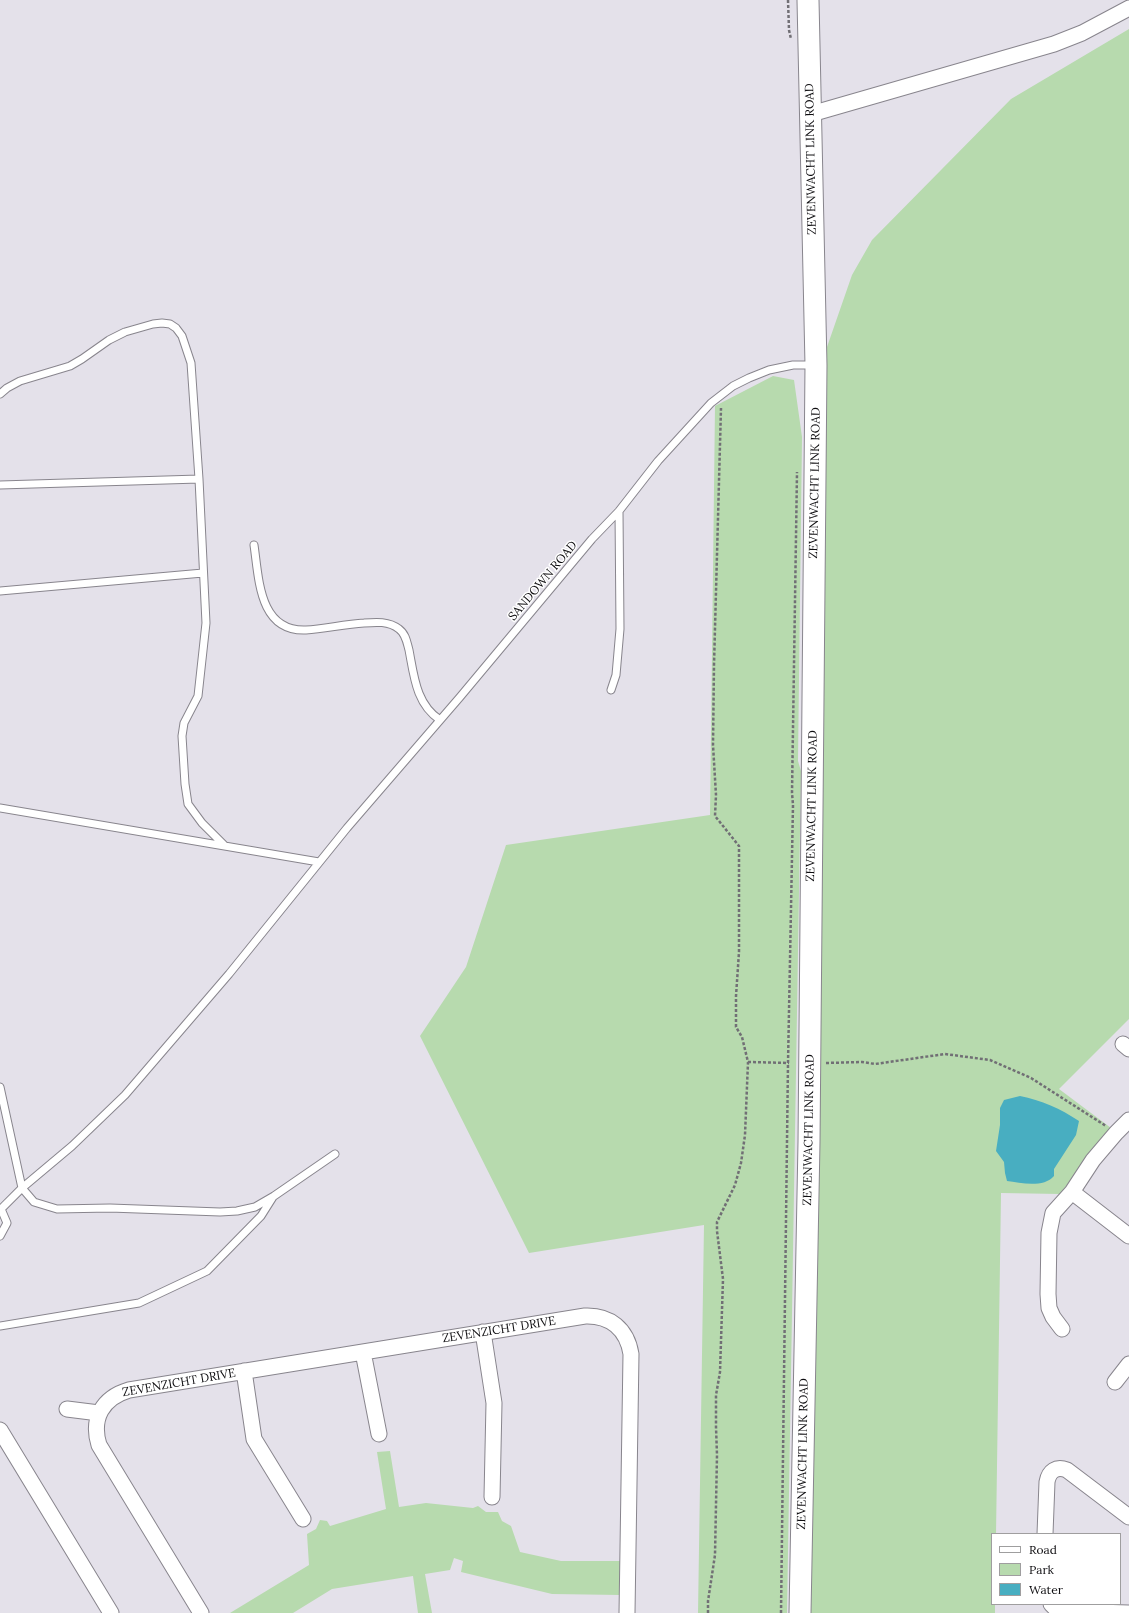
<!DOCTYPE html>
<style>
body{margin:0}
#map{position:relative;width:1129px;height:1613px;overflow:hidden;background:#e4e1ea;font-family:Lora,serif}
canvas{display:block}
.legend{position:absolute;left:991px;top:1533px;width:130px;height:72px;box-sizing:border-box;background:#fff;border:1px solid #9f9e9f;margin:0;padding:5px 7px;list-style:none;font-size:12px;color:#0e0d10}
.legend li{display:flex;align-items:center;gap:8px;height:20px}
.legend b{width:20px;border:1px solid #9f9e9f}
</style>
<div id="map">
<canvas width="1129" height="1613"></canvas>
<ul class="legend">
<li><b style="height:5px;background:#fff"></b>Road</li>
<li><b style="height:11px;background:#b7daae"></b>Park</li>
<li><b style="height:11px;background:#48aec1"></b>Water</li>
</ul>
</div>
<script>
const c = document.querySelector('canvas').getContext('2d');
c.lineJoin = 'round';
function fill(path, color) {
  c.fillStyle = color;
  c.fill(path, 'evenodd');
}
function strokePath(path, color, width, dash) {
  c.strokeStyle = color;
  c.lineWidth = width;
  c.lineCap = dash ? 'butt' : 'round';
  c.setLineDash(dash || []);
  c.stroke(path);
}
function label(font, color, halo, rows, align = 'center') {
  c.font = font + ' Lora,serif';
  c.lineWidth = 3;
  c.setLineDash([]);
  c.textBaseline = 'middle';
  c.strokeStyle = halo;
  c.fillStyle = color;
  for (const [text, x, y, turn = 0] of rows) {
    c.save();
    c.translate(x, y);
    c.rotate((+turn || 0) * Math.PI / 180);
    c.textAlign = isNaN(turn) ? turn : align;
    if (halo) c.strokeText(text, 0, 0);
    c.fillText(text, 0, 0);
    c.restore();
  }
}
fill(new Path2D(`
 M 1129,29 L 1129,1019 L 1059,1089 L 1111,1128 L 1060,1194 L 1001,1193 L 996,1534 L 992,1534 L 992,1604 L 995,1604 L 995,1613 L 811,1613 L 827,347 L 852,275 L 872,240 L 1011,99 Z
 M 773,376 L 794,380 L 802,437 L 798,761 L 801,771 L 787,1613 L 698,1613 L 704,1225 L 529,1253 L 420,1036 L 466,967 L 506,845 L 710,815 L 715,406 Z
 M 390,1451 L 399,1507 L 426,1503 L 473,1508 L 478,1506 L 486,1512 L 498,1512 L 502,1521 L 511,1526 L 520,1552 L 561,1561 L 622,1561 L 621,1595 L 552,1594 L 461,1572 L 463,1561 L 454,1558 L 450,1570 L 425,1574 L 432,1613 L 418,1613 L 413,1576 L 332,1589 L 293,1613 L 230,1613 L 309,1565 L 307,1534 L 316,1529 L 320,1520 L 327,1521 L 330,1526 L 386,1509 L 377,1452 Z`), '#b7daae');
fill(new Path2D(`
 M 1020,1096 C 1041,1100 1061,1109 1079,1121 L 1076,1135 L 1054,1169 L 1054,1176 C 1044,1188 1021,1183 1007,1181 L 1005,1173 L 1004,1162 L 996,1151 L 1000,1125 L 1000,1108 L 1004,1100 Z`), '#48aec1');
const lane = new Path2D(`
 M 0,394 L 7,388 L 20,381 L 70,366 L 82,359 L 109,340 L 125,332 L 153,324 L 162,323 L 170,324 L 176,328 L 182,336 L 191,363 L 199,479 L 206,623 L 198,696 L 184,723 L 182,736 L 185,784 L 188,804 L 202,823 L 224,845
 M 0,485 L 199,479
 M 254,545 C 259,579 259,632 306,630 C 325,629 344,624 364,623 C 376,622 389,621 399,629 C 406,634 407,643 409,650 C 414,676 416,704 440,720
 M 0,591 L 203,573
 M 611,690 L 616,675 L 620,629 L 619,511
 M 0,808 L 319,862
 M 0,1087 L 22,1188 L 34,1202 L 57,1209 L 110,1208 L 220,1212 L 237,1211 L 255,1207 L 274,1196 L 335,1154
 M 0,1210 L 22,1188 L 72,1146 L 125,1095 L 229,974 L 347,828 L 460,697 L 592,539 L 619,511 L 658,461 L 711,403 L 733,386 L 749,378 L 769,370 L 793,365 L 814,365
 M 0,1236 L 7,1223 L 1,1209
 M 0,1326 L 139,1303 L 207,1271 L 261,1216 L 273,1197`);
const street = new Path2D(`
 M 811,114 L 1054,44 L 1082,33 L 1129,8
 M 1123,1044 L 1129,1049
 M 1072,1192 L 1129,1236
 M 1062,1329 L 1053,1317 L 1049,1308 L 1048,1294 L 1049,1233 L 1053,1213 L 1072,1192 L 1093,1160 L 1116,1133 L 1129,1120
 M 483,1332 L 494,1403 L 492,1497
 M 363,1352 L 379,1434
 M 244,1371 L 254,1439 L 303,1519
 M 1115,1382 L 1129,1364
 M 67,1409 L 99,1413
 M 0,1430 L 111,1613
 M 1045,1534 L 1047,1482 C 1049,1471 1056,1466 1067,1470 L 1129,1517
 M 1051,1604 L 1055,1608 L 1065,1611 L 1128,1613
 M 201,1613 L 99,1445 C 91,1419 102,1398 129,1390 L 585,1316 C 610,1315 627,1329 631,1354 L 627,1613`);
const secondary = new Path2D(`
 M 800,1613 L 809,1142 L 816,365 L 808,0`);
strokePath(lane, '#88858d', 9);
strokePath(street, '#88858d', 17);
strokePath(secondary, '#88858d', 23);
strokePath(new Path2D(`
 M 788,0 L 789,30 L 791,39
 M 748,1062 L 789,1063
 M 826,1063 L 862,1062 L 875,1064 L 945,1054 L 990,1060 L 1031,1078 L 1106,1126
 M 708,1613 L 708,1601 L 715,1555 L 717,1455 L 716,1427 L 716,1395 L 720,1372 L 723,1279 L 717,1231 L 717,1222 L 735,1185 L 741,1163 L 745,1135 L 748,1062 L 742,1037 L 736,1027 L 736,996 L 739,952 L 739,846 L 715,816 L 716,795 L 713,745 L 714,665 L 721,408
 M 781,1613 L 788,1063 L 793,805 L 792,793 L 797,472`), '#716f75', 2.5, [3, 2]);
strokePath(lane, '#fff', 7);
strokePath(street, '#fff', 15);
strokePath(secondary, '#fff', 21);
label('12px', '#0e0d10', '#fff', [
 ["ZEVENWACHT LINK ROAD",811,159,-91],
 ["ZEVENWACHT LINK ROAD",815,483,-89],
 ["SANDOWN ROAD",543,581,-50],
 ["ZEVENWACHT LINK ROAD",812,806,-89],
 ["ZEVENWACHT LINK ROAD",809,1130,-89],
 ["ZEVENZICHT DRIVE",499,1330,-9],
 ["ZEVENZICHT DRIVE",179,1383,-10],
 ["ZEVENWACHT LINK ROAD",803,1454,-89]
]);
</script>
